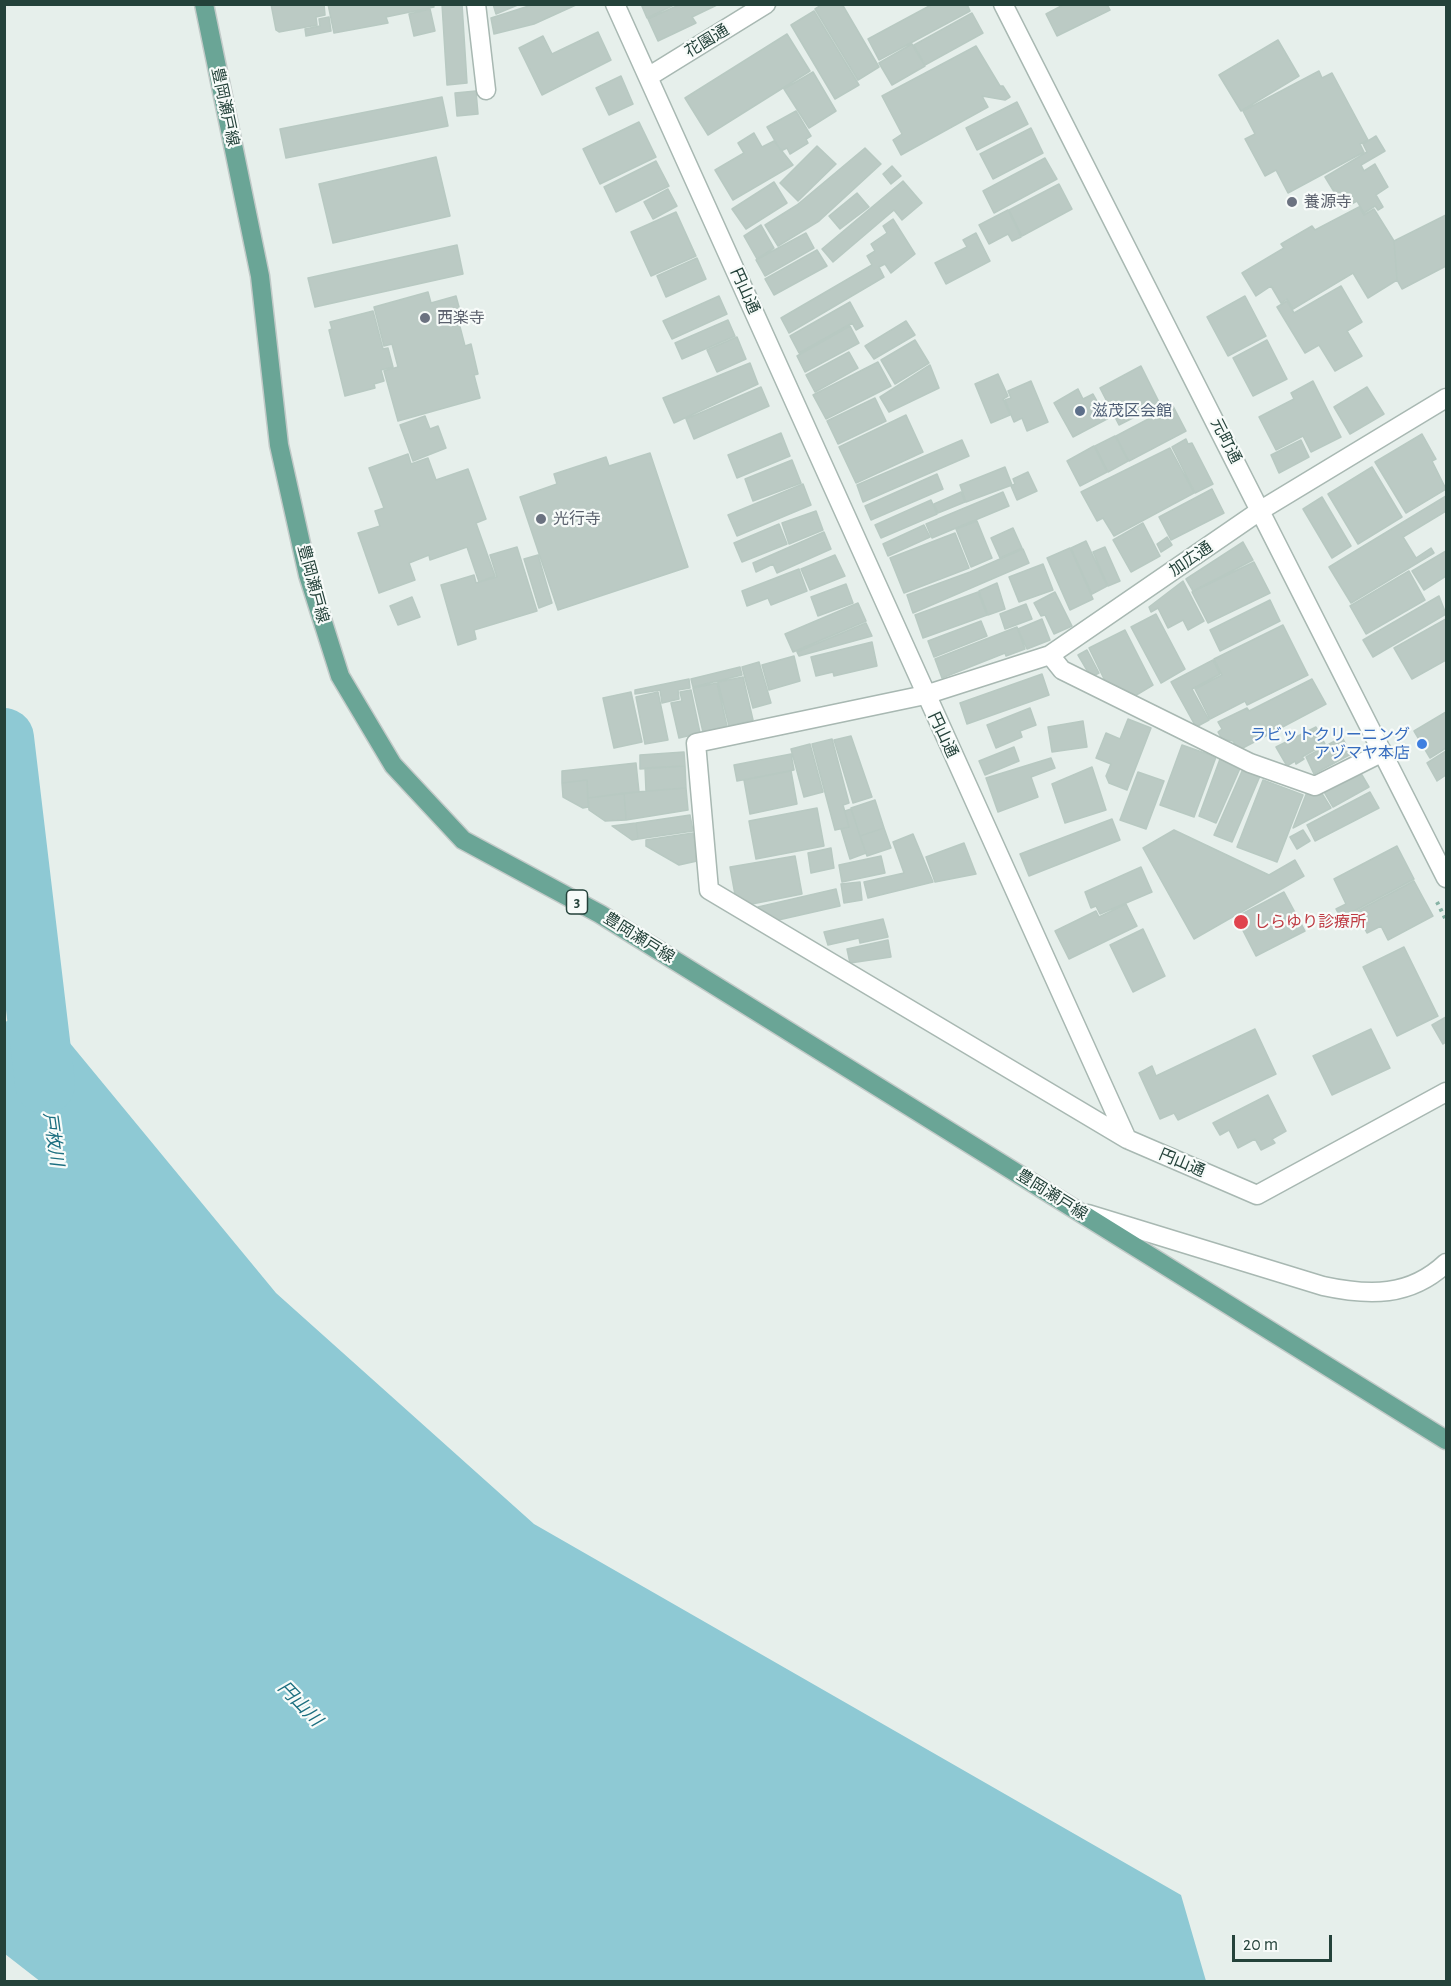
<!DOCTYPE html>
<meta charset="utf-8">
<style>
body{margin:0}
#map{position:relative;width:1451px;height:1986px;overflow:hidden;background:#e6efeb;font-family:"Alegreya Sans",sans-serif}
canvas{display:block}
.frame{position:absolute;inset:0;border:6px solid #24423a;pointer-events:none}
.scale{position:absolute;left:1232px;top:1935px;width:100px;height:27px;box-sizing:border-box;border:3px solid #24423a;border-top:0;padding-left:8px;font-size:18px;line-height:21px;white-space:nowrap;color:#24423a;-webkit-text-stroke:4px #f7fbf9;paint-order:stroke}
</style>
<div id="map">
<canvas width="1451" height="1986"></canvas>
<div class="frame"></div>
<div class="scale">20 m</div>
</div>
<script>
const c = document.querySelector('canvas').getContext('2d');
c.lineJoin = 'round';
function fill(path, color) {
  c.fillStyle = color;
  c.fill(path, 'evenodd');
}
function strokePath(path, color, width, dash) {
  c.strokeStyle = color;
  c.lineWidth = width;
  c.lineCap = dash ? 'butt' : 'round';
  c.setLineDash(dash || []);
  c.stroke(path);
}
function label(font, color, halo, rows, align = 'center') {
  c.font = font + ' "Alegreya Sans","Noto Sans JP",sans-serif';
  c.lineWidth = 4.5;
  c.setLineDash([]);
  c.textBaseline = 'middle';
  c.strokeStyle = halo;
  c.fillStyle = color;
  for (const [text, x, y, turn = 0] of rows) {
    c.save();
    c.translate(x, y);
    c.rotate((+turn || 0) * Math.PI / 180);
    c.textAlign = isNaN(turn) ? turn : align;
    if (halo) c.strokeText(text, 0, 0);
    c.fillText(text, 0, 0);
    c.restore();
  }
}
fill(new Path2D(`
 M 36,1002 L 276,1293 L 534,1524 L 1181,1895 L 1206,1981 L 41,1982 L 5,1954 L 4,1023 Z`), '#8ec9d4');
strokePath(new Path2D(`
 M 4,738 L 45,1084`), '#8ec9d4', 60);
const building = new Path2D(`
 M 271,4 L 324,4 L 325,15 L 316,17 L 317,25 L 279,32 L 276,30 Z
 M 328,4 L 433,4 L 434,7 L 386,17 L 388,23 L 334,33 Z
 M 442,4 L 462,4 L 467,83 L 447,85 Z
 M 493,4 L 520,4 L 496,14 Z
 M 535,4 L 578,4 L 534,24 L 494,34 L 491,18 Z
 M 641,4 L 676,4 L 647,18 Z
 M 681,4 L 719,4 L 692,17 L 696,23 L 658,41 L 648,19 Z
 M 823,4 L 842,4 L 879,67 L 858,80 L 815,9 Z
 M 933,4 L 967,4 L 970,11 L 879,60 L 868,39 Z
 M 1065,4 L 1107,4 L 1110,10 L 1057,36 L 1046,14 Z
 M 430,9 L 435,31 L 414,36 L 409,14 Z
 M 814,11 L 859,85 L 835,99 L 791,25 Z
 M 972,13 L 983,33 L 925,65 L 914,45 Z
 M 329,17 L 331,31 L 306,36 L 305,29 L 320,26 L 319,19 Z
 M 598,32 L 611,60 L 542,95 L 519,48 L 543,36 L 552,54 Z
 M 787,34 L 810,71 L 708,135 L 685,98 Z
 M 1278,40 L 1299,76 L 1241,111 L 1219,75 Z
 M 912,44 L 925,66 L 892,85 L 879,63 Z
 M 976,46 L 1000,86 L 1003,86 L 1010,97 L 1005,100 L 982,96 L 988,107 L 901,155 L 893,140 L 902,134 L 882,96 Z
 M 1319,71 L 1322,78 L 1332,73 L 1368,140 L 1360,144 L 1364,152 L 1288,193 L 1276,170 L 1265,176 L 1245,139 L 1255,134 L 1243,111 Z
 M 813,72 L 836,111 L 809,128 L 784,89 Z
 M 621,76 L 633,104 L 609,115 L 596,88 Z
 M 476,91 L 478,114 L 457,116 L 455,93 Z
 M 442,97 L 448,126 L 286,158 L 280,129 Z
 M 1017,102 L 1028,124 L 977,150 L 966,128 Z
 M 796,111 L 811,136 L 806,139 L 808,143 L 790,154 L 787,148 L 781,151 L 767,127 Z
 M 639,122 L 656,157 L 600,184 L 583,149 Z
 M 1031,128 L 1043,153 L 993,179 L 980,154 Z
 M 754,133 L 762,147 L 774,141 L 793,165 L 733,200 L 715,170 L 744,153 L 738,143 Z
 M 1376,136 L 1385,151 L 1361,165 L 1364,171 L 1375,164 L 1388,187 L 1376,195 L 1383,207 L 1378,210 L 1375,206 L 1364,213 L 1357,201 L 1344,208 L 1325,177 L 1367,152 L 1363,144 Z
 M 817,146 L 836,164 L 798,201 L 780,183 Z
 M 865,148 L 881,164 L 819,221 L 778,246 L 765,225 L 797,205 Z
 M 436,157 L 450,216 L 333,243 L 319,184 Z
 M 1045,158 L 1057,179 L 994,213 L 983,191 Z
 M 656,161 L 669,186 L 616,212 L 604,187 Z
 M 892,166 L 901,176 L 891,184 L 883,174 Z
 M 903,181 L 922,203 L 902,220 L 894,210 L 833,262 L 822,249 Z
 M 774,182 L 787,203 L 746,229 L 732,209 Z
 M 1059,184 L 1072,209 L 1022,236 L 1009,210 Z
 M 668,189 L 677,206 L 653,219 L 644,202 Z
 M 857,193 L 869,207 L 840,229 L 829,216 Z
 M 1359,207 L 1364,215 L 1374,209 L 1394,241 L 1397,280 L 1368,298 L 1353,273 L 1293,309 L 1287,299 L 1281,303 L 1271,286 L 1256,296 L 1242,273 L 1284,248 L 1281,244 L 1312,226 L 1315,230 Z
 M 1008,210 L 1021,237 L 1012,241 L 1008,234 L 989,244 L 979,225 Z
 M 676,212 L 696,256 L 651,276 L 631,232 Z
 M 1446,215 L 1446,266 L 1402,289 L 1397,280 L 1394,241 Z
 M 893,219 L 915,254 L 891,273 L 885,264 L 879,267 L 884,277 L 789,333 L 781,318 L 872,265 L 867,256 L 875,251 L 871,244 L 887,233 L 883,226 Z
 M 761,225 L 774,248 L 757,259 L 744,236 Z
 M 806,233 L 814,248 L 765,276 L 756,260 Z
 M 976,233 L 990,261 L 946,284 L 935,263 L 967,247 L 963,240 Z
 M 457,245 L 463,274 L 315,307 L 308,278 Z
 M 817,250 L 827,266 L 774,295 L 765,279 Z
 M 697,258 L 706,279 L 666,297 L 657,276 Z
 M 1341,286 L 1362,322 L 1347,331 L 1362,356 L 1335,371 L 1319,345 L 1305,353 L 1277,307 L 1287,301 L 1294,313 Z
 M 428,292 L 431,303 L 456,296 L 462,318 L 458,319 L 465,346 L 471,344 L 478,374 L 474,375 L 480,398 L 398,421 L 384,371 L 398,367 L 392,344 L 384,346 L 374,307 Z
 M 719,296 L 727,314 L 672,339 L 663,321 Z
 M 1245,296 L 1266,336 L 1228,356 L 1207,317 Z
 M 850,302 L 863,326 L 856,330 L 852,323 L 799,353 L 790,336 Z
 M 373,311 L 383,349 L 388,348 L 393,367 L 381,370 L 384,381 L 374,384 L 375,388 L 345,396 L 329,330 L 332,329 L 330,322 Z
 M 728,320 L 735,336 L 682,359 L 675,343 Z
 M 906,321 L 915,335 L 874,359 L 865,346 Z
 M 850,326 L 859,343 L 805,372 L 797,356 Z
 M 737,337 L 746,359 L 717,372 L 707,350 Z
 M 915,340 L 929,363 L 895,384 L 881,360 Z
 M 1267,340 L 1287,379 L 1253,396 L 1233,358 Z
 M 849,352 L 858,368 L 815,392 L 806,375 Z
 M 878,362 L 891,386 L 826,419 L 813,395 Z
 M 750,363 L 758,384 L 674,423 L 663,398 Z
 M 930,365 L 939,388 L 889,412 L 880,397 Z
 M 1141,366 L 1160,404 L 1119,425 L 1100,388 Z
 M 998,374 L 1008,396 L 1003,399 L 1010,415 L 991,423 L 975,384 Z
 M 1031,381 L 1048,422 L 1027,431 L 1022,418 L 1014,422 L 1005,400 L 1011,398 L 1008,391 Z
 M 1313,381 L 1341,437 L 1311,452 L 1303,436 L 1276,450 L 1259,417 L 1294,399 L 1291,393 Z
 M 761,387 L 769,406 L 694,439 L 686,419 Z
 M 1367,387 L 1384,414 L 1350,434 L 1334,407 Z
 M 1078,389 L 1083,399 L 1093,394 L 1107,419 L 1073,437 L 1054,403 Z
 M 875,398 L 886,421 L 838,444 L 827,421 Z
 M 1173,406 L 1186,431 L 1129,461 L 1116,436 Z
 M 906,415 L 923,452 L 856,483 L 839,447 Z
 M 425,416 L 430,429 L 438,426 L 446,448 L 413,461 L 400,425 Z
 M 781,433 L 790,456 L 737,478 L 728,455 Z
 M 1422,434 L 1436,459 L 1432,461 L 1446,489 L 1406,513 L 1375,462 Z
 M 1115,436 L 1128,461 L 1108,472 L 1095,446 Z
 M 1186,439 L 1188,444 L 1192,443 L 1213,484 L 1195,493 L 1172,447 Z
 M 962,440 L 969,456 L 863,502 L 857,485 Z
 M 1301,440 L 1309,457 L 1279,473 L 1271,455 Z
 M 1094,446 L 1107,472 L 1080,486 L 1067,461 Z
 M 1170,448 L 1194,493 L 1114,536 L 1103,518 L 1097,521 L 1081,492 Z
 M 650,453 L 688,567 L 558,610 L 520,497 L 557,484 L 554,474 L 606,457 L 609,466 Z
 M 408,454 L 411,464 L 428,458 L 436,480 L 468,469 L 486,519 L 476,523 L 495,576 L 479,582 L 467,547 L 430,560 L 429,555 L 409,563 L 415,580 L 379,593 L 358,533 L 380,526 L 375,511 L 384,508 L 369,468 Z
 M 792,460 L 801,483 L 753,501 L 745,479 Z
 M 1005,467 L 1012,485 L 966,502 L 960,485 Z
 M 1372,467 L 1402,517 L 1358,544 L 1328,494 Z
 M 1028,472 L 1037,491 L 1017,500 L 1011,486 L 1015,484 L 1013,479 Z
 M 937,474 L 943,489 L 871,520 L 865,506 Z
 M 803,484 L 811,505 L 737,536 L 728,515 Z
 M 1212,489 L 1224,513 L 1171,540 L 1159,517 Z
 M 961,492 L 965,502 L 938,513 L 934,504 Z
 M 1003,492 L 1009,506 L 932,538 L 926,524 Z
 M 1446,496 L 1446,511 L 1403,537 L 1416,558 L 1431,548 L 1434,553 L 1351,603 L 1329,567 Z
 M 1322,497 L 1351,546 L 1332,558 L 1303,509 Z
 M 931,500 L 937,514 L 881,538 L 875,525 Z
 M 816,511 L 823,530 L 789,544 L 782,523 Z
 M 977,521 L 992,558 L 971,567 L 956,529 Z
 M 1143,523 L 1160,556 L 1131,572 L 1113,540 Z
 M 779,524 L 787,544 L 742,562 L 734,543 Z
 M 924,525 L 930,537 L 888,556 L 883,544 Z
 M 1013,528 L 1022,548 L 1000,558 L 991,538 Z
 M 824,532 L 831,549 L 777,573 L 773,564 L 756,572 L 753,563 Z
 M 955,533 L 969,568 L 904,593 L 890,558 Z
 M 1167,537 L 1172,545 L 1161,552 L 1157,544 Z
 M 1086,541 L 1107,586 L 1092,594 L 1071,548 Z
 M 1243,542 L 1253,560 L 1193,591 L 1186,579 Z
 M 517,547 L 537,611 L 474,630 L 476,639 L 458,645 L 441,585 L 474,575 L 476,583 L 497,577 L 490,555 Z
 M 1105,547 L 1120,581 L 1108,586 L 1093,552 Z
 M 1070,548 L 1093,599 L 1070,610 L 1047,558 Z
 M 1023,549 L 1029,563 L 913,613 L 907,595 L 970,572 Z
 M 1446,551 L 1446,576 L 1424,590 L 1412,571 Z
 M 538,555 L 552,603 L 539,608 L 524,559 Z
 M 835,555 L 845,576 L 810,590 L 801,569 Z
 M 1254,562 L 1270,593 L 1208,623 L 1192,592 Z
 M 1043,564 L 1053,590 L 1019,602 L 1009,577 Z
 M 799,569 L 807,591 L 771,605 L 768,598 L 747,606 L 742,591 Z
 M 1409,571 L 1425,600 L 1366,634 L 1350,606 Z
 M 1183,581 L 1204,621 L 1188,630 L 1183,620 L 1168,628 L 1158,608 L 1151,612 L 1149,607 Z
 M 997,583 L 1005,609 L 988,615 L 979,591 Z
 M 846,584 L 853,603 L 818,616 L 811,597 Z
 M 978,592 L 987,615 L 923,638 L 915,615 Z
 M 1055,592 L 1072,626 L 1054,634 L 1045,615 L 1041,616 L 1034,603 Z
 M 1439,596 L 1446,614 L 1373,657 L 1363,640 Z
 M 412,597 L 420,617 L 398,625 L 390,606 Z
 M 1270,600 L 1280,621 L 1220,651 L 1210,630 Z
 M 858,603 L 866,621 L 793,652 L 785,634 Z
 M 1026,604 L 1032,619 L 1005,629 L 1000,614 Z
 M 1156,614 L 1185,669 L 1161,683 L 1131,627 Z
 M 1042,619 L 1050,640 L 1027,649 L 1018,629 Z
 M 1446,619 L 1446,660 L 1412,679 L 1394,648 Z
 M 981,621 L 987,636 L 934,657 L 928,641 Z
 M 866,623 L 872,636 L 799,656 L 797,652 Z
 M 1283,625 L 1308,675 L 1247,705 L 1245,701 L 1210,719 L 1195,689 L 1222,675 L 1214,659 Z
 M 1017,627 L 1025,649 L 1006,656 L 1005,653 L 942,678 L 935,659 Z
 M 1125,630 L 1153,685 L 1133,697 L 1107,685 L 1089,648 Z
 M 872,642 L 877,666 L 834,676 L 833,672 L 816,676 L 811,657 Z
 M 1087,650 L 1099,673 L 1091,677 L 1078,655 Z
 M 794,656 L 800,681 L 769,690 L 762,665 Z
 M 1213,660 L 1220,674 L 1192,689 L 1209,720 L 1196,727 L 1171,682 Z
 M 759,662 L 771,703 L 753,708 L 742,667 Z
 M 740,667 L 742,675 L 693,687 L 691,679 Z
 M 1042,674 L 1049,695 L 967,724 L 960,703 Z
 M 743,677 L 753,720 L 729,726 L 718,682 Z
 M 689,679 L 690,688 L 678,690 L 679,699 L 662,703 L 660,690 L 635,694 L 635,690 Z
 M 1312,679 L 1326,704 L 1239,750 L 1233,741 L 1222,739 L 1218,732 L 1222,729 L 1218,722 L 1247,708 L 1249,711 Z
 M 717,683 L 727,726 L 703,732 L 693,688 Z
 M 691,690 L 700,733 L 679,738 L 671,703 L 682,701 L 680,692 Z
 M 631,692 L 642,742 L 614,748 L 603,698 Z
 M 658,692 L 668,740 L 645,744 L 636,697 Z
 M 1030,708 L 1036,725 L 1020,731 L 1022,737 L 996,748 L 987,725 Z
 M 1446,712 L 1446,748 L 1430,758 L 1414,731 Z
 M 1128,719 L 1151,728 L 1127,790 L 1109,783 L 1106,776 L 1111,764 L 1096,758 L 1106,733 L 1120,739 Z
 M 1083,721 L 1087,747 L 1052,752 L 1048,727 Z
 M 1316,727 L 1325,744 L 1302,757 L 1304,759 L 1296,764 L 1295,761 L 1287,766 L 1276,747 Z
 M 851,736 L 872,797 L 853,803 L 834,740 Z
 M 1342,737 L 1351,754 L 1314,774 L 1306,757 Z
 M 832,739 L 849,803 L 843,805 L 849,827 L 835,830 L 812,744 Z
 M 810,744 L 823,792 L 804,797 L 791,749 Z
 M 1182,745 L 1216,757 L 1194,817 L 1160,805 Z
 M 1014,747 L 1019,761 L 985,775 L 979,761 Z
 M 1446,751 L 1446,775 L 1437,781 L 1427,763 Z
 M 684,752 L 685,766 L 640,769 L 640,755 Z
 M 791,754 L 794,770 L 737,781 L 734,765 Z
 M 1051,758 L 1055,768 L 1031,777 L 1038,797 L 998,812 L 986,778 Z
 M 1220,759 L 1241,766 L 1216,823 L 1199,816 Z
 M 636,763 L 639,792 L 588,798 L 587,780 L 562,783 L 562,771 Z
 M 685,766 L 686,788 L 646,791 L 645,768 Z
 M 1092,767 L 1106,810 L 1065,823 L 1052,784 Z
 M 1243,769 L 1260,776 L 1232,842 L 1214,835 Z
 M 1359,770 L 1369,787 L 1333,807 L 1323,790 Z
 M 791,771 L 797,804 L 750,814 L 744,780 Z
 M 1138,772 L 1164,781 L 1146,829 L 1120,820 Z
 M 587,780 L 588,807 L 583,808 L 563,797 L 562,783 Z
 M 1263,780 L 1303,795 L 1277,862 L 1237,847 Z
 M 686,788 L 688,810 L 626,820 L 624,793 Z
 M 1307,792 L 1315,795 L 1321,792 L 1331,808 L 1293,828 Z
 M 1370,792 L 1379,808 L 1315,841 L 1307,825 Z
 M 624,793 L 626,820 L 605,821 L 589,810 L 588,798 Z
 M 875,800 L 884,828 L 860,836 L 851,808 Z
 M 817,808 L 824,846 L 756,859 L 749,821 Z
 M 851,809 L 866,853 L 850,859 L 841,829 L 849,827 L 845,811 Z
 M 690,815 L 693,831 L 638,839 L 636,823 Z
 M 1112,819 L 1120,840 L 1029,876 L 1020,854 Z
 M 636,823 L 638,839 L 632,840 L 612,826 Z
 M 884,828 L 891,848 L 867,856 L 860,836 Z
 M 1174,830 L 1269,875 L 1295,860 L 1304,876 L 1194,939 L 1143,848 Z
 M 1303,830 L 1310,841 L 1297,849 L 1290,837 Z
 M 693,833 L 697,861 L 679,865 L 646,846 L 646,840 Z
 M 913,834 L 933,882 L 868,898 L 864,882 L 904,873 L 893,842 Z
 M 964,843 L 976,874 L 935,882 L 926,857 Z
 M 1397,846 L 1414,879 L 1341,918 L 1336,909 L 1346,904 L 1334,879 Z
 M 831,848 L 834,868 L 811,873 L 808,853 Z
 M 795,856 L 802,894 L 747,905 L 736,900 L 730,867 Z
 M 881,856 L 885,873 L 842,882 L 839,865 Z
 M 1141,867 L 1152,892 L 1100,914 L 1096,906 L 1091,908 L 1085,892 Z
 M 1414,881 L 1433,916 L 1388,940 L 1381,926 L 1367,933 L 1356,912 Z
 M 860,882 L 862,900 L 844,903 L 841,884 Z
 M 836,889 L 840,906 L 774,921 L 760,913 L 758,907 Z
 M 1284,892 L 1305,931 L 1256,956 L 1236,917 Z
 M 1126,904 L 1137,926 L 1069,959 L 1055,931 L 1096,911 L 1099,917 Z
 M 883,919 L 888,937 L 860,943 L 859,938 L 828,945 L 824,932 Z
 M 1143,929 L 1165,976 L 1133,992 L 1110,945 Z
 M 888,940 L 891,957 L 850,963 L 847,949 Z
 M 1404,947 L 1438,1016 L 1397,1036 L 1363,967 Z
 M 1446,1017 L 1446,1042 L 1443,1044 L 1432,1025 Z
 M 1255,1029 L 1276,1074 L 1178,1120 L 1174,1113 L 1160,1119 L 1139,1073 L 1152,1066 L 1156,1076 Z
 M 1371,1029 L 1390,1068 L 1332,1095 L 1313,1056 Z
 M 1268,1095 L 1286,1131 L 1272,1139 L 1275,1143 L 1261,1150 L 1255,1139 L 1238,1148 L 1229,1130 L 1220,1135 L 1213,1123 Z`);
fill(building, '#bbcac4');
strokePath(building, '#b8c9c2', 1.5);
const minor = new Path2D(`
 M 476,4 L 486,90
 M 615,4 L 1127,1139 L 1257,1195 L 1446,1092
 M 1003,4 L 1446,878
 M 648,77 L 766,4
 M 1050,655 L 1062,670 L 1250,763 L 1315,786 L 1383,752
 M 1127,1139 L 709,890 L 696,743 L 925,695 L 1050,655 L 1261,510 L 1446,398
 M 1088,1214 L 1323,1286 C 1369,1296 1410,1297 1446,1263`);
const major = new Path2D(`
 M 204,4 L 260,276 L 279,445 L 308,575 L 340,676 L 393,765 L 463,840 L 600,914 L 1446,1440`);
strokePath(minor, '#a8b8b2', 21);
strokePath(major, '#c2cac8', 21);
strokePath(new Path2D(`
 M 1437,902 L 1446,920`), '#86b3a5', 4, [3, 4.5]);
strokePath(minor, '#fff', 18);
strokePath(major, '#6aa596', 18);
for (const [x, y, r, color] of [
 [1292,202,6,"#6b7280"],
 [425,318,6,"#6b7280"],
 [1080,411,6,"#5c6f8a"],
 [541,519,6,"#6b7280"],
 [1422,744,6,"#3f7fe0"],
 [1241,922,8,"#e0444e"]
]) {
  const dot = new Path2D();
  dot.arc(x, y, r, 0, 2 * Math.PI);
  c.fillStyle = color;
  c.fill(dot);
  strokePath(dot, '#f7fbf9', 2);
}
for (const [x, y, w] of [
 [577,902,21]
]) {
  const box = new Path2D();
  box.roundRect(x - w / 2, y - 12, w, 24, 4.5);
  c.fillStyle = '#f7fbf9';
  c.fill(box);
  strokePath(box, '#24423a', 1.5);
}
label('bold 15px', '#24423a', null, [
 ["3",577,902]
]);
label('16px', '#24423a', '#f7fbf9', [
 ["花園通",707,41,-31],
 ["豊岡瀬戸線",225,107,78],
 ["円山通",745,291,66],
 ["元町通",1226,441,63],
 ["加広通",1191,559,-34],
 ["豊岡瀬戸線",313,584,75],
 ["円山通",943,735,65],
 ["豊岡瀬戸線",639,938,32],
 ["円山通",1182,1163,23],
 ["豊岡瀬戸線",1052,1195,32]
]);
label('16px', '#5b616d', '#f7fbf9', [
 ["養源寺",1304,202],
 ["西楽寺",437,318],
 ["光行寺",553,519]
], 'left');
label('16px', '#4e5e75', '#f7fbf9', [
 ["滋茂区会館",1092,411]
], 'left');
label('16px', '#366cbe', '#f7fbf9', [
 ["ラビットクリーニング",1410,735],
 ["アヅマヤ本店",1410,753]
], 'right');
label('16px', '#be3a42', '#f7fbf9', [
 ["しらゆり診療所",1254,922]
], 'left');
label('italic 18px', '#1c6f80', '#f7fbf9', [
 ["戸枚川",53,1139,82],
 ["円山川",300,1704,46]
]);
</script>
